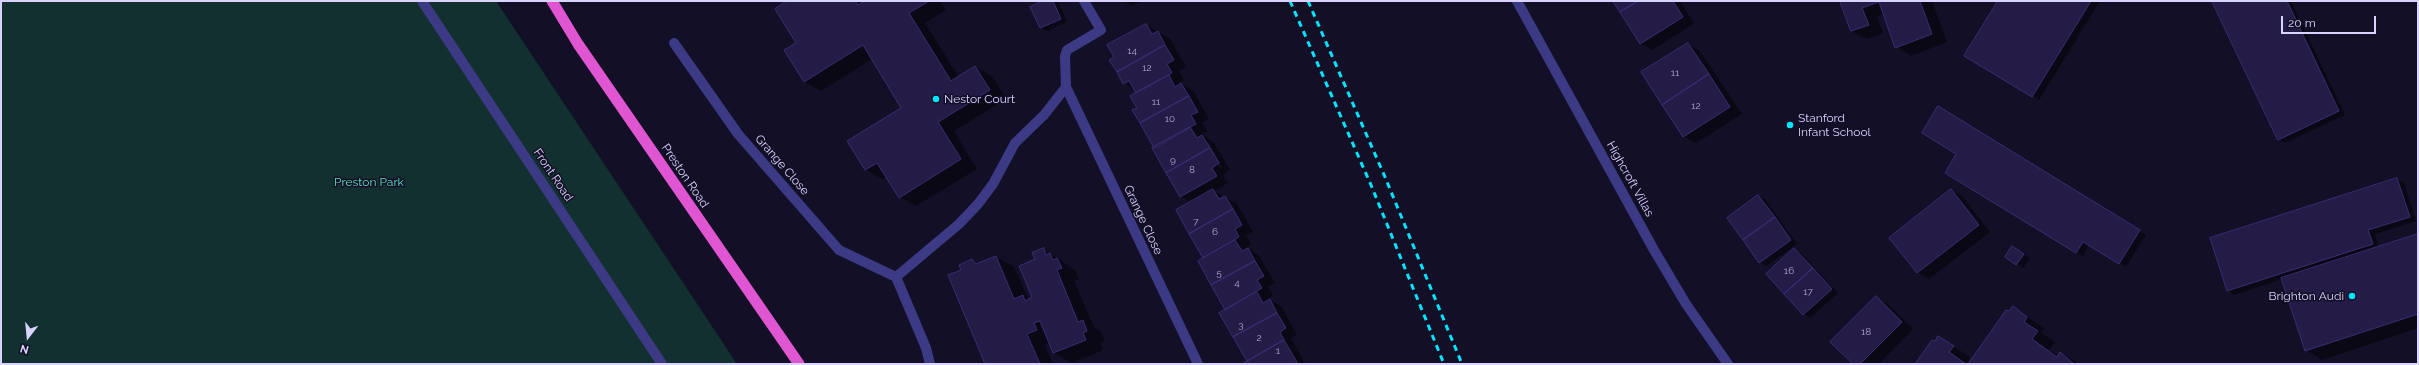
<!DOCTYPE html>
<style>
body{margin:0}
#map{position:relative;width:2419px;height:365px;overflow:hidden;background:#130f26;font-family:Raleway,sans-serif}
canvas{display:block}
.frame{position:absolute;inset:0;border:2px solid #d9d4ff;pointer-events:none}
.north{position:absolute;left:8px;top:317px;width:40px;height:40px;-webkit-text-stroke:3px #130f26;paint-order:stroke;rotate:196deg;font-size:11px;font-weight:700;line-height:16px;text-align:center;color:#d9d4ff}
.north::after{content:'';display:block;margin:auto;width:14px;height:18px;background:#d9d4ff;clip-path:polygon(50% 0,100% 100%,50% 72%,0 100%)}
.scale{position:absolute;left:2281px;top:16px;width:95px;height:18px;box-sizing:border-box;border:2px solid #d9d4ff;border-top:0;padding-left:5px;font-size:12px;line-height:14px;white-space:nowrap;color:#d9d4ff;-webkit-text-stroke:3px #130f26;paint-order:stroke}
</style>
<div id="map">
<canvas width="2419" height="365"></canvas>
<div class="frame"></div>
<div class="north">N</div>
<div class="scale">20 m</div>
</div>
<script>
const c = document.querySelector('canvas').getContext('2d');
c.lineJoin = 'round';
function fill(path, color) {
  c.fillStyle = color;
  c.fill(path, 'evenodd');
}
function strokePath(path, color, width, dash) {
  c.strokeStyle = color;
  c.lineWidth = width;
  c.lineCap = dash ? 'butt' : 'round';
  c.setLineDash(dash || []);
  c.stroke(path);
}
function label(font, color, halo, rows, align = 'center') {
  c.font = font + ' Raleway,sans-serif';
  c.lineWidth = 3;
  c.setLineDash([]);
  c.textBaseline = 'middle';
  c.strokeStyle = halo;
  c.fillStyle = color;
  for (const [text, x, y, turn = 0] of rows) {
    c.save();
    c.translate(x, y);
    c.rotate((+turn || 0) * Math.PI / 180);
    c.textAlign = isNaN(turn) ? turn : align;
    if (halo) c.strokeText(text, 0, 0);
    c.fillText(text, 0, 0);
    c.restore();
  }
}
fill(new Path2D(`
 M 1,1 L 496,1 L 737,364 L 1,364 Z`), '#12302f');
fill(new Path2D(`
 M 789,1 L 940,1 L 946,10 L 925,23 L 959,77 L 975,67 L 992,76 L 1006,99 L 954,131 L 977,169 L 916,206 L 900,197 L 887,176 L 882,179 L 866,170 L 903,108 L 872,59 L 821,91 L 804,82 Z
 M 1045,1 L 1058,2 L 1067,22 L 1047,31 L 1041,27 Z
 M 1124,1 L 1142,1 L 1131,6 Z
 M 1614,1 L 1680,1 L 1694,24 L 1652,50 L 1640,43 Z
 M 1841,1 L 1932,1 L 1947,42 L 1911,56 L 1896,47 L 1884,13 L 1877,16 L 1883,33 L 1867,39 L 1851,31 Z
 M 1999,1 L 2100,1 L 2039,100 L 1966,55 Z
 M 2213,1 L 2291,1 L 2345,115 L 2285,143 L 2279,139 Z
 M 1146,25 L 1170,39 L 1186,67 L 1179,71 L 1184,80 L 1180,82 L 1193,91 L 1209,119 L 1202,122 L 1207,131 L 1202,134 L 1214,143 L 1230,170 L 1223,175 L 1228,183 L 1214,191 L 1237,204 L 1253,232 L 1246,236 L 1251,244 L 1247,247 L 1259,256 L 1275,283 L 1268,287 L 1273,295 L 1269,299 L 1282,307 L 1297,335 L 1291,338 L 1305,364 L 1244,364 L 1248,361 L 1204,258 L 1177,210 L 1191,202 L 1180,196 L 1138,108 L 1137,94 L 1134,89 L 1124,83 ZM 1206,143 L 1209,143 L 1222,167 L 1220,168 Z
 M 1688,44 L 1700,51 L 1742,114 L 1696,143 L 1684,136 Z
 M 1945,111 L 2146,235 L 2126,267 L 2089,245 L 2083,256 L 1946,172 L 1958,154 Z
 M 2397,179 L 2404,183 L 2416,221 L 2375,234 L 2379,248 L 2418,235 L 2418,328 L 2322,360 L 2306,350 L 2282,279 L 2234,295 L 2228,291 Z
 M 1951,190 L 1963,197 L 1990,232 L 1929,279 L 1917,272 Z
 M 1758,196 L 1765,199 L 1797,244 L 1766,266 L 1760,262 Z
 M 1043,249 L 1075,270 L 1079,279 L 1074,281 L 1094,327 L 1101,332 L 1105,341 L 1100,343 L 1103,350 L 1072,363 L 1054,353 L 1050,342 L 1045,345 L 1053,364 L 988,364 L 962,271 L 972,260 L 978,264 L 996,257 L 1014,267 L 1029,300 L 1034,298 L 1036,260 Z
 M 1794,249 L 1801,253 L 1838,293 L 1810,318 L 1804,314 Z
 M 2019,251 L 2030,258 L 2023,268 L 2017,264 Z
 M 1876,298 L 1888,304 L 1913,329 L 1879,364 L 1854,364 Z
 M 2013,308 L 2044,328 L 2041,333 L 2055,342 L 2049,350 L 2059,356 L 2061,353 L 2079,364 L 1969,364 Z
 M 1939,337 L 1970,357 L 1967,364 L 1917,364 Z`), '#0007');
const building = new Path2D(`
 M 787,1 L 855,1 L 858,5 L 865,1 L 929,1 L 909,13 L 951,81 L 975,66 L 990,90 L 938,122 L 961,159 L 899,198 L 877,163 L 865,170 L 847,141 L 901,108 L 863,45 L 804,82 L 784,50 L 796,43 L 775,9 Z
 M 1043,1 L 1053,1 L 1061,19 L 1040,28 L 1030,7 Z
 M 1613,1 L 1638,1 L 1620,12 Z
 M 1638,1 L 1673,1 L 1683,17 L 1640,44 L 1620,12 Z
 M 1840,1 L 1920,1 L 1932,34 L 1895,48 L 1879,2 L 1862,8 L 1869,25 L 1851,31 Z
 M 1998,1 L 2091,1 L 2032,97 L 1964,56 Z
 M 2212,1 L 2287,1 L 2339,111 L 2278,140 Z
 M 1146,24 L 1152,34 L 1158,31 L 1165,45 L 1117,72 L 1109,60 L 1114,57 L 1107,45 Z
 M 1688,43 L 1709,74 L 1662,105 L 1641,72 Z
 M 1165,45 L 1174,60 L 1167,64 L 1172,73 L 1136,93 L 1129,81 L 1123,84 L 1117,72 Z
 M 1709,74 L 1730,107 L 1683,137 L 1662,105 Z
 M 1169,75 L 1175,87 L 1181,83 L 1189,96 L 1140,123 L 1132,110 L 1137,108 L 1130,96 Z
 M 1189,96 L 1198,112 L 1191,115 L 1196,124 L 1154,148 L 1140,123 Z
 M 1938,106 L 2140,230 L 2119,264 L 2083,242 L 2076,253 L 1945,173 L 1956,154 L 1922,133 Z
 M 1190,127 L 1197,138 L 1202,135 L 1210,148 L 1166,173 L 1152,148 Z
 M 1210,148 L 1219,163 L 1212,168 L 1217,176 L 1180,197 L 1166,173 Z
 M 2397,178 L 2410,217 L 2368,230 L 2373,244 L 2227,291 L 2210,238 Z
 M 1213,189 L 1219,199 L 1225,196 L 1233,209 L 1189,234 L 1176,210 Z
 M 1951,189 L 1979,225 L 1917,273 L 1889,238 Z
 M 1758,195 L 1775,217 L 1743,240 L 1727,218 Z
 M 1233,209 L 1242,225 L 1235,229 L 1239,237 L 1203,258 L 1189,234 Z
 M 1775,217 L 1791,240 L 1759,263 L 1743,240 Z
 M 2418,234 L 2418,314 L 2305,351 L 2281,278 Z
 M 1235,240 L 1242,251 L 1248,248 L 1255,261 L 1211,285 L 1198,261 Z
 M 2012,246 L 2024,254 L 2016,265 L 2005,257 Z
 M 1044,248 L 1046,255 L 1050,253 L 1053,260 L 1057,258 L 1062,268 L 1057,270 L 1078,322 L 1083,320 L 1087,331 L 1083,333 L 1086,340 L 1053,353 L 1040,321 L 1034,323 L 1037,330 L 1027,334 L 1040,364 L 985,364 L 948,275 L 961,270 L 959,265 L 972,259 L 976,264 L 996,256 L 1014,299 L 1023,295 L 1025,301 L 1032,297 L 1019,266 L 1035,259 L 1032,253 Z
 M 1794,248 L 1813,268 L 1784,294 L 1766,274 Z
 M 1255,261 L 1264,276 L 1257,280 L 1262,288 L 1225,310 L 1211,285 Z
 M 1813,268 L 1832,289 L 1803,315 L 1784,294 Z
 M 1257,292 L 1263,303 L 1270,299 L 1277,313 L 1233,337 L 1219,313 Z
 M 1876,296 L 1902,322 L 1860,364 L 1853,364 L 1830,342 Z
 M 2013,306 L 2027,317 L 2024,322 L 2038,331 L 2032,339 L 2057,357 L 2060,352 L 2074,364 L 1968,364 L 2006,310 L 2009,311 Z
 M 1277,313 L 1286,328 L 1280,332 L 1284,340 L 1247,361 L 1233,337 Z
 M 1938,336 L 1954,346 L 1949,352 L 1966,364 L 1915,364 L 1932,340 L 1935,341 Z
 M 1284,340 L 1298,364 L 1242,364 L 1247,361 Z`);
fill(building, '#241b47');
strokePath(building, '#3b2d73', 1);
strokePath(new Path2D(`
 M 422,1 L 662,364`), '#3d3a85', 10);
strokePath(new Path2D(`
 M 1084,1 L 1101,30 L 1067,50 L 1065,56 L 1066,87 L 1198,364
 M 1517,1 L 1654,250 L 1686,304 L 1728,364
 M 674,43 L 738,134 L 839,250 L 896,277 L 926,348 L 930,364
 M 896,277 L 959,224 L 978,204 L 993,184 L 1015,143 L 1044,115 L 1066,87`), '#3d3a85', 10);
strokePath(new Path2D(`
 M 552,1 L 578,44 L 799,364`), '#e055d1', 11);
strokePath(new Path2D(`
 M 1290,1 L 1371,185 L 1444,364
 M 1308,1 L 1385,177 L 1462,364`), '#00e5ff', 3, [6, 5]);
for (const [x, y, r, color] of [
 [936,99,4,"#00e5ff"],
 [1790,125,4,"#00e5ff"],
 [2352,296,4,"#00e5ff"]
]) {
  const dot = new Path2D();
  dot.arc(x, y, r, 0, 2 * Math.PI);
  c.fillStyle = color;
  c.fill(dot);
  strokePath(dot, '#130f26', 1.5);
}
label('10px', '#aca6d1', null, [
 ["14",1132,51],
 ["12",1147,68],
 ["11",1675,73],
 ["11",1156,102],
 ["12",1696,106],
 ["10",1170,119],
 ["9",1173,160],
 ["8",1192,170],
 ["7",1196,222],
 ["6",1215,232],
 ["16",1789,271],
 ["5",1219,273],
 ["4",1237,283],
 ["17",1808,292],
 ["3",1241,325],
 ["18",1866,332],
 ["2",1259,338],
 ["1",1278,351]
]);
label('12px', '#d9d4ff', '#130f26', [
 ["Nestor Court",944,99],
 ["Stanford",1798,118],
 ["Infant School",1798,132],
 ["Brighton Audi",2344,296,"right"]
], 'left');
label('12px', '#d9d4ff', '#130f26', [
 ["Grange Close",782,165,49],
 ["Front Road",553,175,56],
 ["Preston Road",685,176,56],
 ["Highcroft Villas",1630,179,61],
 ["Grange Close",1143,220,65]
]);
label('12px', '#5fe0c0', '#130f26', [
 ["Preston Park",369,182]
]);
</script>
